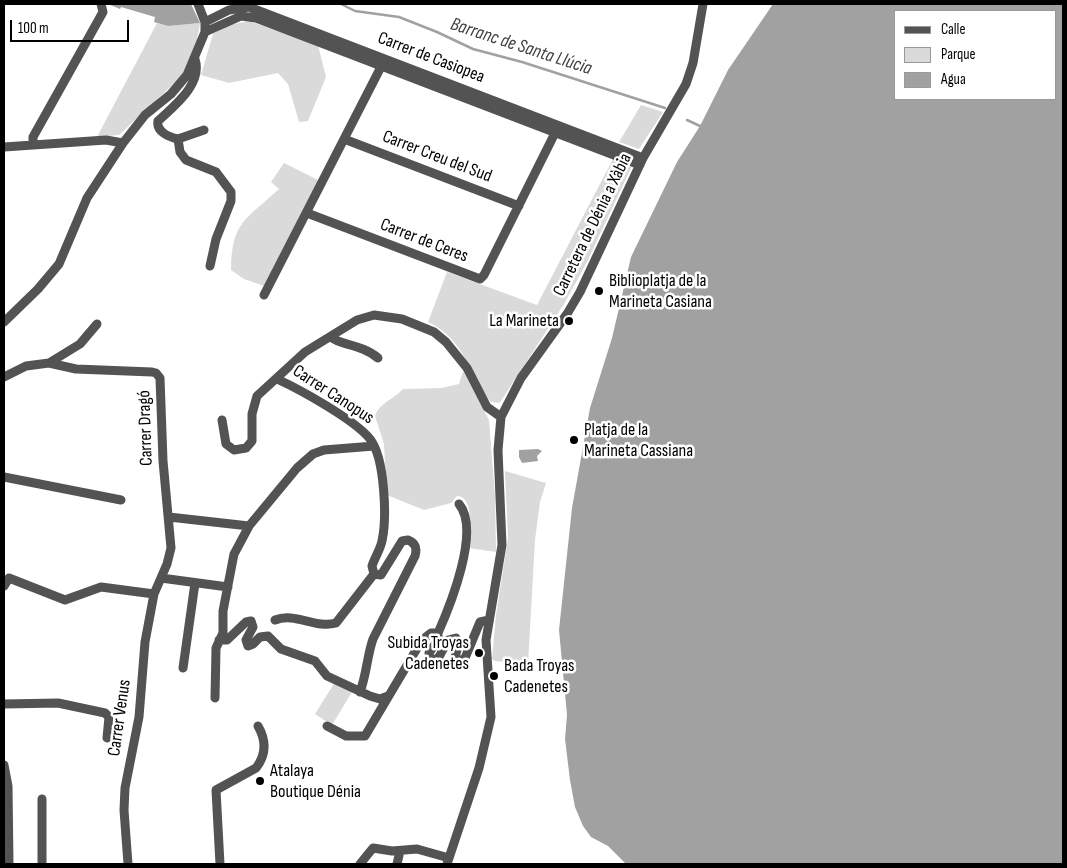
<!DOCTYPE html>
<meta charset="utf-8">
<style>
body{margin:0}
#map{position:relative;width:1067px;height:868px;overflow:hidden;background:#fff;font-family:"Sofia Sans Condensed",sans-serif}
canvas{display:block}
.frame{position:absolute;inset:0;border:5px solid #000;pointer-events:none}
.legend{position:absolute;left:894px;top:10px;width:162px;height:90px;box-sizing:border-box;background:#fff;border:1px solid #999;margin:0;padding:6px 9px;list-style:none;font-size:15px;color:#000}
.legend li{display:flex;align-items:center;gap:10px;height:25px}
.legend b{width:25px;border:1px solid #999}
.scale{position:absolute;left:10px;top:20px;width:119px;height:22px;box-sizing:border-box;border:2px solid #000;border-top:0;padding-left:6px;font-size:15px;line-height:18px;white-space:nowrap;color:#000;-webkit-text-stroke:4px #fff;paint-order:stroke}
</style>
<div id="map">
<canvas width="1067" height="868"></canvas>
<div class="frame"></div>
<ul class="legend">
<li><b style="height:6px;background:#535353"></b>Calle</li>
<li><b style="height:14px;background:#dadada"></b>Parque</li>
<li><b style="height:14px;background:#a1a1a1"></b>Agua</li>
</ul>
<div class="scale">100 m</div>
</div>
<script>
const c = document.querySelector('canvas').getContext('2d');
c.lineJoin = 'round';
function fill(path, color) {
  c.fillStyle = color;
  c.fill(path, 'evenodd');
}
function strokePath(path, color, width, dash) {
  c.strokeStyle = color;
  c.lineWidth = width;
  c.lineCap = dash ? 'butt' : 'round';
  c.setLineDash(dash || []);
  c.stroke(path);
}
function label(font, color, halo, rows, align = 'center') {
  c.font = font + ' "Sofia Sans Condensed",sans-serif';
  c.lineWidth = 5;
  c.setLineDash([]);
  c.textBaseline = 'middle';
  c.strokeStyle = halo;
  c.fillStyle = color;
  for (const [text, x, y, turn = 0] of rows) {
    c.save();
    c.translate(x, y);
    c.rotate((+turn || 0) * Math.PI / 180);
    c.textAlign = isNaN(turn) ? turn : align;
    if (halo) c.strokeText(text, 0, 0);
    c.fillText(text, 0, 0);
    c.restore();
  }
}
fill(new Path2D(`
 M 249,21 L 318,45 L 326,77 L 308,121 L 299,122 L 288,84 L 278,73 L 229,83 L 201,75 L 213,34 L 229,25 Z
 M 157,23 L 168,26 L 200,23 L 196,46 L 183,75 L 119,135 L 97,137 Z
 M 641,105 L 663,112 L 639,149 L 619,142 Z
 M 613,159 L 630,165 L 631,168 L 587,262 L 564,304 L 501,401 L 499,403 L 491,402 C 468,375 466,340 428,322 L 447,272 L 537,305 Z
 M 284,163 L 318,180 L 264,286 L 244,279 L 231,270 C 231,221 247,219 279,189 L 271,182 Z
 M 463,371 L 489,420 L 495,497 L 496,552 L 469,548 C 470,535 475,496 457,496 L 451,503 L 424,510 L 387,495 L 384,444 L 375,416 C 379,403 393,400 403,389 L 441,388 L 459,384 Z
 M 505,471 L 546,483 L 540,502 L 535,540 L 528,664 L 495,661 L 492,659 L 496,615 L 508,538 Z
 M 335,682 L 352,692 L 332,725 L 315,714 Z`), '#dadada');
fill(new Path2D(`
 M 108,4 L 191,4 L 200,23 L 168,26 L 154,22 L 155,17 L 121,7 L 120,9 Z
 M 773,4 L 1063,4 L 1063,864 L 626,864 L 608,846 L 591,837 L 583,826 L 575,807 L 570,780 L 565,739 L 567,715 L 559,630 L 572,508 L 590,408 L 612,338 L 631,257 L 677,162 L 700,126 L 728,70 ZM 1056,11 L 1056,99 L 896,99 L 896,11 Z
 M 538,449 L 542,451 L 537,456 L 538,461 L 522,463 L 519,457 L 519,450 Z`), '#a1a1a1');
strokePath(new Path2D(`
 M 341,4 L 355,11 L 399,17 L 437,32 L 473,49 L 522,62 L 665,108
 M 687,120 L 700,126`), '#a1a1a1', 2.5);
strokePath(new Path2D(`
 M 205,22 L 229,10 L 249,7 L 643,158
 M 205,32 L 241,16 L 256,18 L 640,165
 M 195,59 C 203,84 174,106 158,121 C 156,131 168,137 178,139 L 204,130
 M 178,139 L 180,152 L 186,160 L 216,172 L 231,192 L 231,201 L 216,239 L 210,266
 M 344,139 L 519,206
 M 33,145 L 33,137 L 103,12 L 101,4
 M 4,147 L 106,140 L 123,143
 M 307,213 L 480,279 L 484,275 L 558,127
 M 264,295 L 384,61
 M 4,322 L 38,289 L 59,264 L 87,198 L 123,143 L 145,115 L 171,94 L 187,75 L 205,32 L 205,22 L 198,4
 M 331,337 C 339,345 362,344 378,358
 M 49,363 L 80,344 L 97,324
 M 4,377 L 26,366 L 49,363 L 76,369 L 152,372 L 156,373 L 160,378 L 163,461 L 171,548 L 167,564 L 154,594 L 145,642 L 139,717 L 125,788 L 124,810 L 128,864
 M 277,379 C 301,390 355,420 370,439 C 385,458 387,518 382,541 C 380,550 375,557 372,566 L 374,574
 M 222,420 L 226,444 L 234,450 L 246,448 L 252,441 L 252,414 L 257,396 L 305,352 L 357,320 L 374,315 L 402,319 L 434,332 L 446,342 L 467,368 L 487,407 L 501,417
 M 4,477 L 121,500
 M 169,517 L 249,526
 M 161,578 L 228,587
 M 4,586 L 9,578 L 65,600 L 101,587 L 154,594
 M 275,620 C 295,612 316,629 336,623 L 374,574 L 381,575 L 402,541 L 408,540 C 416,543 417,549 415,556 L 373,639 C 367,656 367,673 360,692
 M 438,633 C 450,606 481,530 459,504
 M 219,640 L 227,640 L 246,622 L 251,621 L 253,627 L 246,640 L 248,646 L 253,644 L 260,637 L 268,636 L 281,649 L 315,661 L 327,676 L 370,696 L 380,699 L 388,696
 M 183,668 L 195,583
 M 215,698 L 216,648 L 223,633 L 223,611 L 234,554 L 249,526 L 297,468 L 313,454 L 324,450 L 374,446
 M 4,704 L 58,703 L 105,713 L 109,717 L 107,738
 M 327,726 L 346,736 L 365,736 L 422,640 L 431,633 L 438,633 L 438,640 L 429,653 L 430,659 L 434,660 L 439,657 L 448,640 L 456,638 L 459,643 L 455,657 L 460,661 L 465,658 L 480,622 L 489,620
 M 4,765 L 8,786 L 9,864
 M 42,864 L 42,799
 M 220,864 L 216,790 L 256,768 C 267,754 266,740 258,726
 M 360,864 L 373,848 L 392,851 L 417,849 L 449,858
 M 397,864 L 400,851
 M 447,864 L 479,768 L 491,717 L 486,640 L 502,545 L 498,450 L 501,417 L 521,378 L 567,314 L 580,292 L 643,158 L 686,84 L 693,63 L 703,4`), '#535353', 9);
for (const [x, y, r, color] of [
 [599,291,5,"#000"],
 [569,321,5,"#000"],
 [574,440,5,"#000"],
 [479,653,5,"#000"],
 [494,676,5,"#000"],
 [260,781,5,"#000"]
]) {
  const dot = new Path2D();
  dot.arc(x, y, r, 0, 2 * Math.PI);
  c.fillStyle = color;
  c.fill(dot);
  strokePath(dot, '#fff', 2);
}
label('18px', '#000', '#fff', [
 ["Carrer de Casiopea",431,58,21],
 ["Carrer Creu del Sud",437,157,21],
 ["Carretera de Dénia a Xàbia",593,225,-64],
 ["Carrer de Ceres",424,241,21],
 ["Carrer Canopus",333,395,33],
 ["Carrer Dragó",146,428,-92],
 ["Carrer Venus",120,718,-82]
]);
label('18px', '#000', '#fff', [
 ["Biblioplatja de la",609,281],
 ["Marineta Casiana",609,302],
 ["La Marineta",559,321,"right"],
 ["Platja de la",584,430],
 ["Marineta Cassiana",584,451],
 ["Subida Troyas",469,643,"right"],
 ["Cadenetes",469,664,"right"],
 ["Bada Troyas",504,666],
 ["Cadenetes",504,687],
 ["Atalaya",270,771],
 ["Boutique Dénia",270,792]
], 'left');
label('italic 19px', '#424242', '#fff', [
 ["Barranc de Santa Llúcia",521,47,18]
]);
</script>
